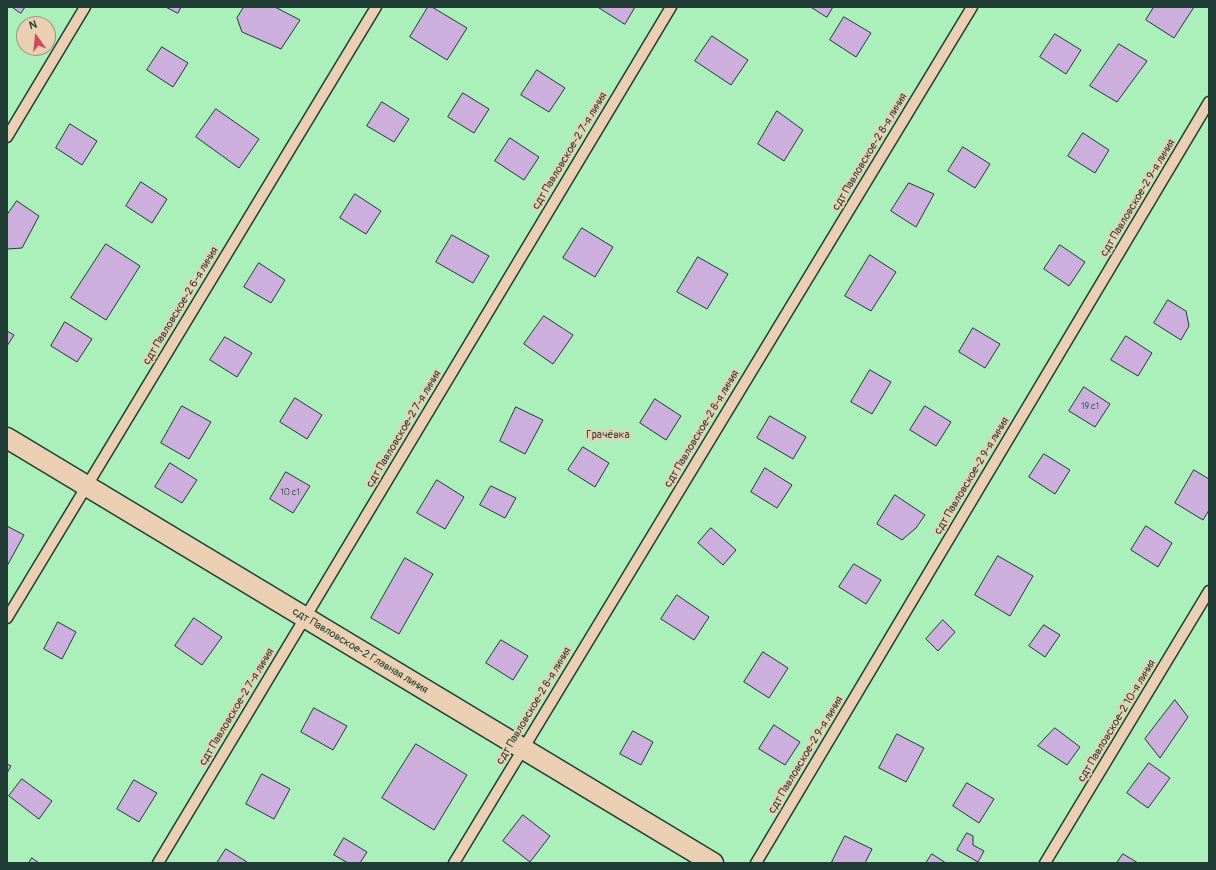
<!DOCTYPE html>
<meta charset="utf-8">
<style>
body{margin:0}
#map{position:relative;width:1216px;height:870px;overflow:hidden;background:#ebcfb2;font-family:Pangolin,sans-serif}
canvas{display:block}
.frame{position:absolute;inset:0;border:8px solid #1f3d34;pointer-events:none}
.north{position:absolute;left:16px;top:16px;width:40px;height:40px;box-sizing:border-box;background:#ebcfb2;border:1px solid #999580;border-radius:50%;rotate:345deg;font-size:11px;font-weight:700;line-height:16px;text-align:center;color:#1f3d34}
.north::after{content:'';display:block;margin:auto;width:14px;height:18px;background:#d1495b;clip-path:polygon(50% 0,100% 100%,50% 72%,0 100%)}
</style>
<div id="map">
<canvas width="1216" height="870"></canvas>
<div class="frame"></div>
<div class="north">N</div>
</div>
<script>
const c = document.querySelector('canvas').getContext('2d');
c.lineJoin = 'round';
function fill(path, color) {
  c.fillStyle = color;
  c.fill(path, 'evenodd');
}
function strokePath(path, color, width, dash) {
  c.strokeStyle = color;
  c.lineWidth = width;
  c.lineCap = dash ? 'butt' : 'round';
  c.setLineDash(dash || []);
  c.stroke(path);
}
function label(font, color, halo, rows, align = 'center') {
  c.font = font + ' Pangolin,sans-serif';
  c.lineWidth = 4;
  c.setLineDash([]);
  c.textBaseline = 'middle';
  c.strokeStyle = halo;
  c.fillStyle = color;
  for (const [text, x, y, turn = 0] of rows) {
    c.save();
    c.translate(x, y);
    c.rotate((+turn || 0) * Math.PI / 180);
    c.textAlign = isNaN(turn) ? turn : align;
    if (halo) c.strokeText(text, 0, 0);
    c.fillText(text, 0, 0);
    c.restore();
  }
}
fill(new Path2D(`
 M 7,7 L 1209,7 L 1209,863 L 7,863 ZM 24,24 L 48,24 L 48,48 L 24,48 Z`), '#abefba');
const building = new Path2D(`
 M 12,7 L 25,7 L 21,13 Z
 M 166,7 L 181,7 L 178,13 Z
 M 244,7 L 275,7 L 300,20 L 281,49 L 242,32 L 237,18 Z
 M 428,7 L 432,7 L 467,28 L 447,60 L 410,37 Z
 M 598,7 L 635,7 L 625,24 Z
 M 811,7 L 833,7 L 827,17 Z
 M 1154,7 L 1194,7 L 1174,38 L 1146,20 Z
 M 844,17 L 871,33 L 856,57 L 830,40 Z
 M 1055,34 L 1081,50 L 1066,74 L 1040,57 Z
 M 712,36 L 748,60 L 731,85 L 695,61 Z
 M 1119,44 L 1147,61 L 1117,102 L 1090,86 Z
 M 162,47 L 188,63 L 173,87 L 147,70 Z
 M 537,70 L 565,88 L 549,112 L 521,95 Z
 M 463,93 L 489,109 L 474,133 L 448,117 Z
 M 382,102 L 409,119 L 394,142 L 367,126 Z
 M 216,109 L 259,139 L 239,168 L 196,137 Z
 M 777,111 L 803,130 L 784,161 L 758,144 Z
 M 70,124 L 97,141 L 82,165 L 56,148 Z
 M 1083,133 L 1109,150 L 1095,173 L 1068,156 Z
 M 510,138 L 539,157 L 524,180 L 495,161 Z
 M 963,147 L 990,164 L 975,188 L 948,171 Z
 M 141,182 L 167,199 L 152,223 L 126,206 Z
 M 909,183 L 934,194 L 916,227 L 891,211 Z
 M 355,194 L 381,211 L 366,234 L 340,218 Z
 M 17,201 L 39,216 L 22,248 L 7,249 L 7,215 Z
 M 582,228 L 613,247 L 595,277 L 563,258 Z
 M 452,235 L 489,256 L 473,283 L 436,262 Z
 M 106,244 L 140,266 L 106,320 L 71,298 Z
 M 1060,245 L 1085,262 L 1069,286 L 1044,269 Z
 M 870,255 L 896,272 L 871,311 L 845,296 Z
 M 698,257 L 728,274 L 707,309 L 677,292 Z
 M 259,263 L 285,280 L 271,303 L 244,287 Z
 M 1168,300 L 1186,311 L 1189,326 L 1181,340 L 1154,323 Z
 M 544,316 L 573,335 L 553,364 L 524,344 Z
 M 65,322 L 92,339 L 77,362 L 51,346 Z
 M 973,328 L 1000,344 L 985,368 L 959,352 Z
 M 7,331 L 14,335 L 7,346 Z
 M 1126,336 L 1152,353 L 1138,376 L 1111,360 Z
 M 225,337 L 252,353 L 237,377 L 210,360 Z
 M 870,370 L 891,382 L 872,414 L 851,402 Z
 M 1084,387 L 1110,404 L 1095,427 L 1069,411 Z
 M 295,398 L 322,415 L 307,439 L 280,422 Z
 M 655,399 L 681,416 L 666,440 L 640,423 Z
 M 182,406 L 211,422 L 189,459 L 161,443 Z
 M 925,406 L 951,422 L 936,446 L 910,430 Z
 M 516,407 L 543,420 L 525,454 L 500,441 Z
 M 770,416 L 806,437 L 793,459 L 757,438 Z
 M 583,447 L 609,463 L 595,487 L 568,470 Z
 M 1044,454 L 1070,470 L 1055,494 L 1029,477 Z
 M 170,463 L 197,480 L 182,503 L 155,487 Z
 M 765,468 L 792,485 L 777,508 L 751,492 Z
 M 1194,470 L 1209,479 L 1209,510 L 1203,520 L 1175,503 Z
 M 286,472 L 310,486 L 293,513 L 270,499 Z
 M 437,480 L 464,497 L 445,529 L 417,513 Z
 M 491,486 L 516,498 L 505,518 L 480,505 Z
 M 895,495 L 925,515 L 916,528 L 902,540 L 877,524 Z
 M 7,526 L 24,535 L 7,566 Z
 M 1146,526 L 1172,543 L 1158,567 L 1131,550 Z
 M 711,528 L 736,550 L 723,565 L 698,543 Z
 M 998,556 L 1033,576 L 1010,616 L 975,595 Z
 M 405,558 L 433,574 L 399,634 L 371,618 Z
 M 854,564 L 881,580 L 866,604 L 839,587 Z
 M 677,595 L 709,617 L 694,640 L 661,619 Z
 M 194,618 L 222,637 L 202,665 L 175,646 Z
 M 943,620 L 955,632 L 938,651 L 926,639 Z
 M 58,622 L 76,632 L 62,659 L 44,649 Z
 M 1044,625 L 1060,635 L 1045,657 L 1029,646 Z
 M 501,640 L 528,656 L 513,680 L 486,663 Z
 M 763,652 L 788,668 L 769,698 L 744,682 Z
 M 1175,700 L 1188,717 L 1160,758 L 1145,739 Z
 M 314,708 L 347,726 L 333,750 L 301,732 Z
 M 774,725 L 800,742 L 785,765 L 759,749 Z
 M 1055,728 L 1080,747 L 1067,765 L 1038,746 Z
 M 633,731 L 653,742 L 641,765 L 620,754 Z
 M 897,734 L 924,748 L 906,782 L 879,768 Z
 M 416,744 L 467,775 L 434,830 L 382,798 Z
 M 1149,763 L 1170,778 L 1148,808 L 1127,793 Z
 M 7,764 L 11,766 L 7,773 Z
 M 262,774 L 290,789 L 274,819 L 246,804 Z
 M 22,779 L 52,801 L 39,819 L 9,796 Z
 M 134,780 L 157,793 L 139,822 L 117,809 Z
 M 967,783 L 994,799 L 979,823 L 953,806 Z
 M 523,815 L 550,836 L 530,862 L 503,841 Z
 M 967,833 L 973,836 L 973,845 L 984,851 L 978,862 L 957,850 Z
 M 845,836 L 872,849 L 865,863 L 835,863 L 832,862 Z
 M 344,838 L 367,852 L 360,863 L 348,863 L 334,855 Z
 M 226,849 L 247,862 L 246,863 L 217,863 Z
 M 932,854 L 946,863 L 926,863 Z
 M 1123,854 L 1138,863 L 1117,863 Z
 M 32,858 L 39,863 L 29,863 Z`);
fill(building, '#ccafdc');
strokePath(building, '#1f3d34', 1);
const service = new Path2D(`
 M 7,137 L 85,7
 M 7,618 L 376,7
 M 158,863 L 671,7
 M 454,863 L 972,7
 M 756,863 L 1209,102
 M 1045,863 L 1209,591`);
const minor = new Path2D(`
 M 7,438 L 713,863`);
strokePath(service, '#1f3d34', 13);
strokePath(minor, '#1f3d34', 23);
strokePath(service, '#ebcfb2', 10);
strokePath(minor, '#ebcfb2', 20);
label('9px', '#4a5a5e', null, [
 ["19 с1",1090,407],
 ["10 с1",290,493]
]);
label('11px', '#1f3d34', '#ebcfb2', [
 ["сдт Павловское-2 7-я линия",570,151,-59],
 ["сдт Павловское-2 8-я линия",870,152,-59],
 ["сдт Павловское-2 9-я линия",1138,198,-59],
 ["сдт Павловское-2 6-я линия",181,306,-59],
 ["сдт Павловское-2 7-я линия",404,429,-59],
 ["сдт Павловское-2 8-я линия",702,429,-59],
 ["сдт Павловское-2 9-я линия",972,476,-59],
 ["сдт Павловское-2 Главная линия",360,651,31],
 ["сдт Павловское-2 8-я линия",534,706,-59],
 ["сдт Павловское-2 7-я линия",237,707,-59],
 ["сдт Павловское-2 10-я линия",1117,721,-59],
 ["сдт Павловское-2 9-я линия",806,755,-59]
]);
label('11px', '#26463b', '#ebcfb2', [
 ["Грачёвка",608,435]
]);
</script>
